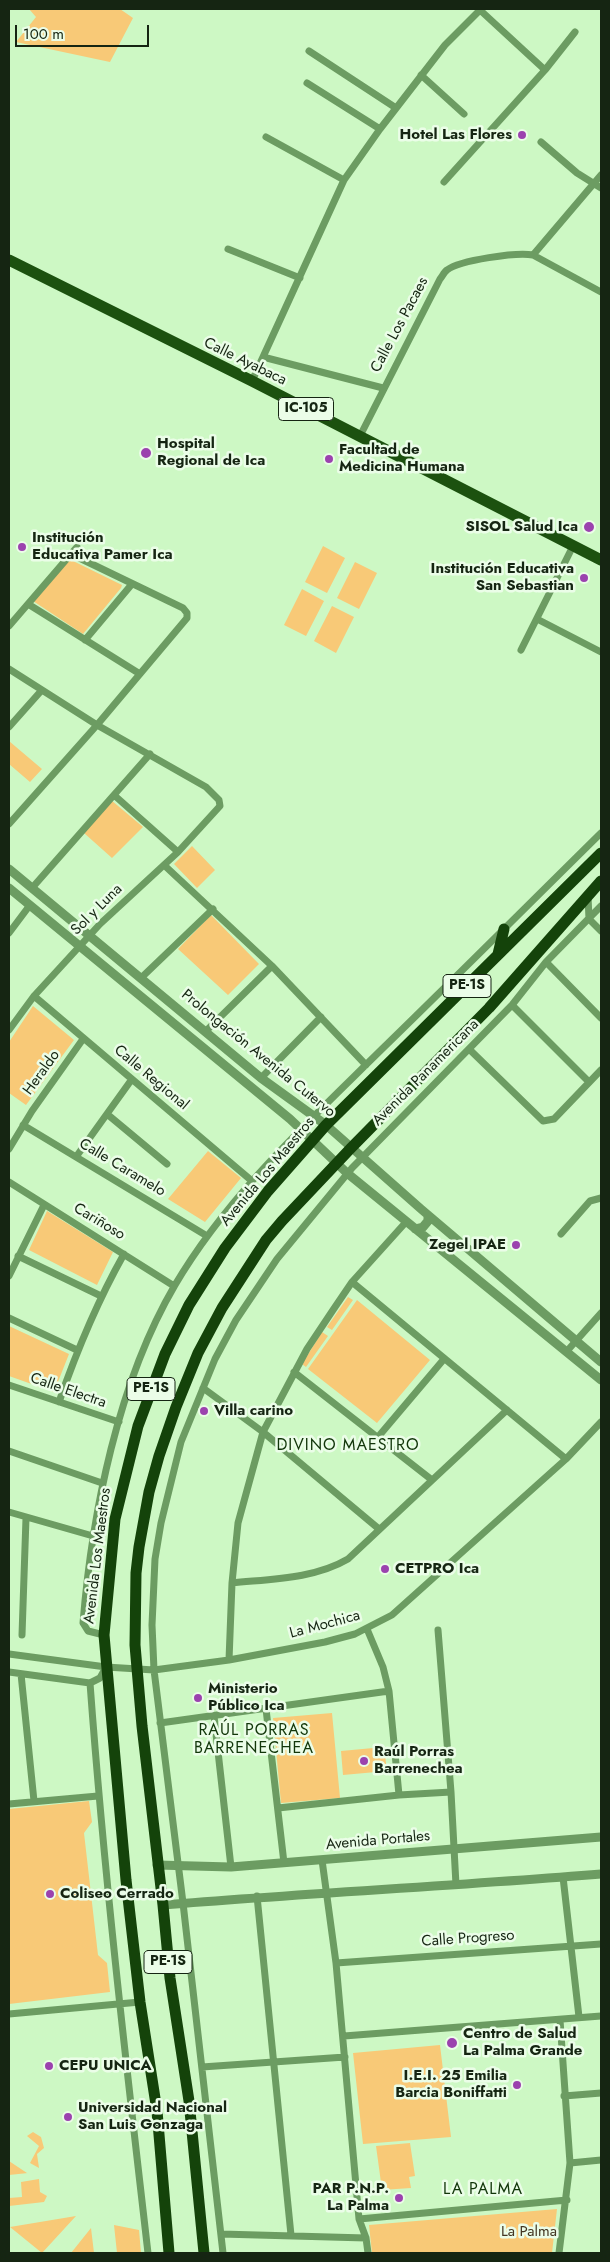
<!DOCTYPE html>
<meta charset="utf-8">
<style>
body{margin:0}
#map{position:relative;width:610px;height:2262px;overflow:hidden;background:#cdf8c4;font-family:Jost,sans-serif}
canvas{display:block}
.frame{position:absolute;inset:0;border:10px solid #152512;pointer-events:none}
.scale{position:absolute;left:15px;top:25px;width:134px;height:22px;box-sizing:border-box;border:2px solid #152512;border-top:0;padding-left:6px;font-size:15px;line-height:18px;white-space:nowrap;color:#152512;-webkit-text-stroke:4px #ebfde8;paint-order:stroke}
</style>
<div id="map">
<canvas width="610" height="2262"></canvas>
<div class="frame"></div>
<div class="scale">100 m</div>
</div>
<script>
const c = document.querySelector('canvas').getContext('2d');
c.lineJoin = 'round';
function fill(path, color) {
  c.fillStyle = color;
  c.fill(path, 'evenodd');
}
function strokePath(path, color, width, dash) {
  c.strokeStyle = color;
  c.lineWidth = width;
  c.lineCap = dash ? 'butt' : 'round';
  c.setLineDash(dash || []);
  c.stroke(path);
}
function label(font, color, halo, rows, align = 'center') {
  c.font = font + ' Jost,sans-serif';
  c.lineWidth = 5;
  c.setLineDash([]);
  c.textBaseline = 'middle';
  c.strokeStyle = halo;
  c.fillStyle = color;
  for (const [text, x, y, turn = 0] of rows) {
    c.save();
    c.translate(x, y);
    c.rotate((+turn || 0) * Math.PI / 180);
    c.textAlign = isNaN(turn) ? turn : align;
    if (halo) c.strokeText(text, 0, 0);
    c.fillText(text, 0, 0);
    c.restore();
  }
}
fill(new Path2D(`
 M 29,9 L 120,9 L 133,18 L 110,62 L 16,42 L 36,17 Z
 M 323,546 L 345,558 L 327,593 L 305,582 Z
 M 69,559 L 122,585 L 121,588 L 83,634 L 33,601 Z
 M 355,562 L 377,573 L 359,609 L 337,598 Z
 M 302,589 L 324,601 L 306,636 L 284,625 Z
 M 332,606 L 354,617 L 336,653 L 314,641 Z
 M 9,741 L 42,769 L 30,782 L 9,764 Z
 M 111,800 L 143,827 L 112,858 L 84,833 Z
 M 192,846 L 215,870 L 197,888 L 174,864 Z
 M 211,915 L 259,964 L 228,995 L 178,949 Z
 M 33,1006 L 74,1040 L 26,1105 L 9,1093 L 9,1042 Z
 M 208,1151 L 241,1178 L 205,1222 L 168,1199 Z
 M 47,1211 L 113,1252 L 97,1285 L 29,1250 Z
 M 348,1297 L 353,1300 L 332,1330 L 327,1327 Z
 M 357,1300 L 430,1360 L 377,1423 L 308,1369 Z
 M 9,1326 L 69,1354 L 54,1392 L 9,1376 Z
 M 322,1332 L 328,1336 L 306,1367 L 302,1364 Z
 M 332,1713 L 340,1798 L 281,1803 L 273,1718 Z
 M 384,1747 L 387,1771 L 343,1775 L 341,1751 Z
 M 89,1801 L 92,1822 L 84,1833 L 98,1955 L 107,1963 L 110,1992 L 9,2004 L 9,1809 Z
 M 440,2045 L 451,2137 L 363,2144 L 353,2053 Z
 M 33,2132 L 41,2137 L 44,2148 L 37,2154 L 39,2168 L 30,2163 L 39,2146 L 27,2136 Z
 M 410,2143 L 415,2176 L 409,2177 L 411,2188 L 382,2190 L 376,2146 Z
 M 9,2161 L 27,2173 L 28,2173 L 9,2175 Z
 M 39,2179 L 40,2192 L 47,2196 L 44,2202 L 9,2206 L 9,2198 L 22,2197 L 21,2182 Z
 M 557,2209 L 552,2253 L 372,2253 L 369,2225 Z
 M 76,2216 L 42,2253 L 10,2227 Z
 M 114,2225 L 139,2230 L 141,2253 L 117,2253 Z
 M 91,2228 L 94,2253 L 71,2253 Z`), '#f8c977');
strokePath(new Path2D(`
 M 480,10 L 545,70
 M 309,51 L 396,108
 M 421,75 L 464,114
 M 307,83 L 380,129
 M 266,137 L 344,180
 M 541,142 L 577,173 L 601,188
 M 444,182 L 545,70 L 575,32
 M 228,249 L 300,278
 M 533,255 L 601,175
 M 263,357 L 383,388
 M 252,381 L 344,180 L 380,129 L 445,45 L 481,9
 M 360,436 L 440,279 C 442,277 444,272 447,270 C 460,260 517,252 533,255 L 601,292
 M 28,604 L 140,674
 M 537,619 L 601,652
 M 9,626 L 77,547
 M 85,640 L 132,584
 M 521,650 L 573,546
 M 9,669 L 97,725 L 206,787 L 219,800 L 220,806 L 178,852 L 100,924 L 34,996 L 9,1030
 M 9,727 L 41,691
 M 114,795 L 178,852
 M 9,824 L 97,725 L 187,618 L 187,613 L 183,608 L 71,554
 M 164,865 L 272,966 L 366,1065
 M 32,888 L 150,754
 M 588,896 L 589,919 L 601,931
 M 9,933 L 30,905
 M 546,962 L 601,1018
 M 141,978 L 213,909
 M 34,996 L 252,1181
 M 512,1005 L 589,1082
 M 206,1031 L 272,966
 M 469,1049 L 543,1121 L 554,1119 L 601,1070
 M 261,1078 L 321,1017
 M 107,1114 L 167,1164
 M 23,1125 L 207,1236
 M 9,1149 L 32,1111 L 83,1039
 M 76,1157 L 132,1079
 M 9,1182 L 174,1286
 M 561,1234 L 590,1201 L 601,1198
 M 18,1256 L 101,1296
 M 9,1276 L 44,1205
 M 352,1282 L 566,1459
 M 9,1318 L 77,1350
 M 567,1351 L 601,1313
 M 294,1372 L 432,1480
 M 9,1385 L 119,1422
 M 203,1388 L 263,1432 L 379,1529
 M 59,1402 C 77,1350 97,1302 124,1254
 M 378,1437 L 444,1359
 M 9,1451 L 102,1483
 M 9,1512 L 93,1536
 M 232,1583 C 270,1579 314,1579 348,1559 L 507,1410
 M 367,1629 L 383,1667 L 389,1691 L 399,1795
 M 438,1630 L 451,1792 L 456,1885
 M 22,1635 L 26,1518
 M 104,1635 L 88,1631 L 83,1623 C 92,1513 118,1382 175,1285 C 228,1195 307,1123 381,1050 C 455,978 528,905 601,833
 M 9,1654 L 106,1667 L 154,1670 L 229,1660 L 325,1642 L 355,1634 L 392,1615 L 566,1459 L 601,1422
 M 229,1660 L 232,1583 L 238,1523 L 263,1432 L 307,1349 L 333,1310 L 352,1282 L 406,1222
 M 9,1672 L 90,1683 L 100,1678 L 106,1667
 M 21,1674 L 34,1801
 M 90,1683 C 104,1874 126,2063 148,2253
 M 266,1709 L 284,1863
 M 214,1716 L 231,1867
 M 160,1723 L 389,1691
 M 9,1804 L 98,1796
 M 278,1808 L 399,1795 L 451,1792
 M 322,1860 L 336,1963 L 359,2219 L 366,2238 L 368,2253
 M 563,1877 L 579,2017
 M 257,1896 L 291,2235
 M 336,1963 L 601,1944
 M 9,2014 L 140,2002
 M 344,2036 L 601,2016
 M 202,2067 L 345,2057
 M 564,2096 L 601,2093
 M 570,2163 L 601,2160
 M 359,2219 L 567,2200
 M 221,2234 L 366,2238
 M 223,2253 L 183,1903 L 154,1670 L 152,1625 L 155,1559 L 161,1523 L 181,1442 L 215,1359 L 236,1320 L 277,1259 L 352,1168 L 512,1005 L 546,962 L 601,906
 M 559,2253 L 570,2163 L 560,2020`), '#6c9c62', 7);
strokePath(new Path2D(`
 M 9,869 L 261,1078 L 326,1125 L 421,1209 L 601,1362
 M 9,888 L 290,1119 L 347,1173 L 601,1380
 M 415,1229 L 423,1227 L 428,1221 L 428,1215
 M 157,1865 L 231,1867 L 601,1837
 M 163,1905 C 309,1893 455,1886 601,1874`), '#6c9c62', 9);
strokePath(new Path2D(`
 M 9,260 L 252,381 L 601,560`), '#1c510f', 11);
strokePath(new Path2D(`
 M 498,954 L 504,929
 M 169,2253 L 157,2111 L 140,2002 L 126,1880 L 104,1635 L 115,1519 L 138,1426 L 165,1354 L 189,1305 L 225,1248 L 268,1191 L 326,1125 L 601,853
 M 204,2253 L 189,2101 L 170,1978 L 163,1905 L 142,1726 L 135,1645 L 136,1573 L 139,1547 L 149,1492 L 159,1456 L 176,1407 L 198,1353 L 222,1308 L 266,1240 L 282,1221 L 351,1148 L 489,1008 L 601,881`), '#14430a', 11);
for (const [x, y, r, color] of [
 [522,135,5,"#9b42ae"],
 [146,453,6,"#9b42ae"],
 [329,459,5,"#9b42ae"],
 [589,527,6,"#9b42ae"],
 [22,547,5,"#9b42ae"],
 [584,578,5,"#9b42ae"],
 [516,1245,5,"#9b42ae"],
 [204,1411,5,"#9b42ae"],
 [385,1569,5,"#9b42ae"],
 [198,1698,5,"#9b42ae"],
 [364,1761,5,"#9b42ae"],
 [50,1894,5,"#9b42ae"],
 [452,2043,6,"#9b42ae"],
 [49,2066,5,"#9b42ae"],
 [517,2085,5,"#9b42ae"],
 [68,2117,5,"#9b42ae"],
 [399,2198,5,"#9b42ae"]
]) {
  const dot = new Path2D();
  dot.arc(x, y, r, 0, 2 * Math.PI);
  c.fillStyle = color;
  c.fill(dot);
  strokePath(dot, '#ebfde8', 2);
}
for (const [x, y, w] of [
 [306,409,55],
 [467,986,48],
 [151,1389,48],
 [168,1962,48]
]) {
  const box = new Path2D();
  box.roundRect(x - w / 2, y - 11.5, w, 23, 4);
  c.fillStyle = '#ebfde8';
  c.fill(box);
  strokePath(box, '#152512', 1);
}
label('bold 14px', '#152512', null, [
 ["IC-105",306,409],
 ["PE-1S",467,986],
 ["PE-1S",151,1389],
 ["PE-1S",168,1962]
]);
label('bold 15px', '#152512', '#ebfde8', [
 ["Hotel Las Flores",512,135,"right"],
 ["Hospital",157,444],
 ["Regional de Ica",157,461],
 ["Facultad de",339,450],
 ["Medicina Humana",339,467],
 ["SISOL Salud Ica",578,527,"right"],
 ["Institución",32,538],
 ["Educativa Pamer Ica",32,555],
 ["Institución Educativa",574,569,"right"],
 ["San Sebastian",574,586,"right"],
 ["Zegel IPAE",506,1245,"right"],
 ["Villa carino",214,1411],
 ["CETPRO Ica",395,1569],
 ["Ministerio",208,1689],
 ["Público Ica",208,1706],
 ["Raúl Porras",374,1752],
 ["Barrenechea",374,1769],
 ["Coliseo Cerrado",60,1894],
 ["Centro de Salud",463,2034],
 ["La Palma Grande",463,2051],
 ["CEPU UNICA",59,2066],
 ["I.E.I. 25 Emilia",507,2076,"right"],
 ["Barcia Boniffatti",507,2093,"right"],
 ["Universidad Nacional",78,2108],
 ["San Luis Gonzaga",78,2125],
 ["PAR P.N.P.",389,2189,"right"],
 ["La Palma",389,2206,"right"]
], 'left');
label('15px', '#152512', '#ebfde8', [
 ["Calle Los Pacaes",400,325,-62],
 ["Calle Ayabaca",245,362,26],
 ["Sol y Luna",97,910,-45],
 ["Prolongación Avenida Cutervo",258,1054,39],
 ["Heraldo",42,1073,-54],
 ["Avenida Panamericana",426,1073,-45],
 ["Calle Regional",151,1078,40],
 ["Calle Caramelo",122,1168,31],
 ["Avenida Los Maestros",268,1172,-50],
 ["Cariñoso",99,1222,31],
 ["Calle Electra",68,1391,19],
 ["Avenida Los Maestros",98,1556,-83],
 ["La Mochica",325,1625,-15],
 ["Avenida Portales",378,1841,-5],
 ["Calle Progreso",468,1939,-4]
]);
label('15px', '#433622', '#ebfde8', [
 ["La Palma",529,2232]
]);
c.letterSpacing = '1px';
label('16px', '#113609', '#ebfde8', [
 ["DIVINO MAESTRO",348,1446],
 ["RAÚL PORRAS",254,1731],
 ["BARRENECHEA",254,1749],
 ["LA PALMA",483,2190]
]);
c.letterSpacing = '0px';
</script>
